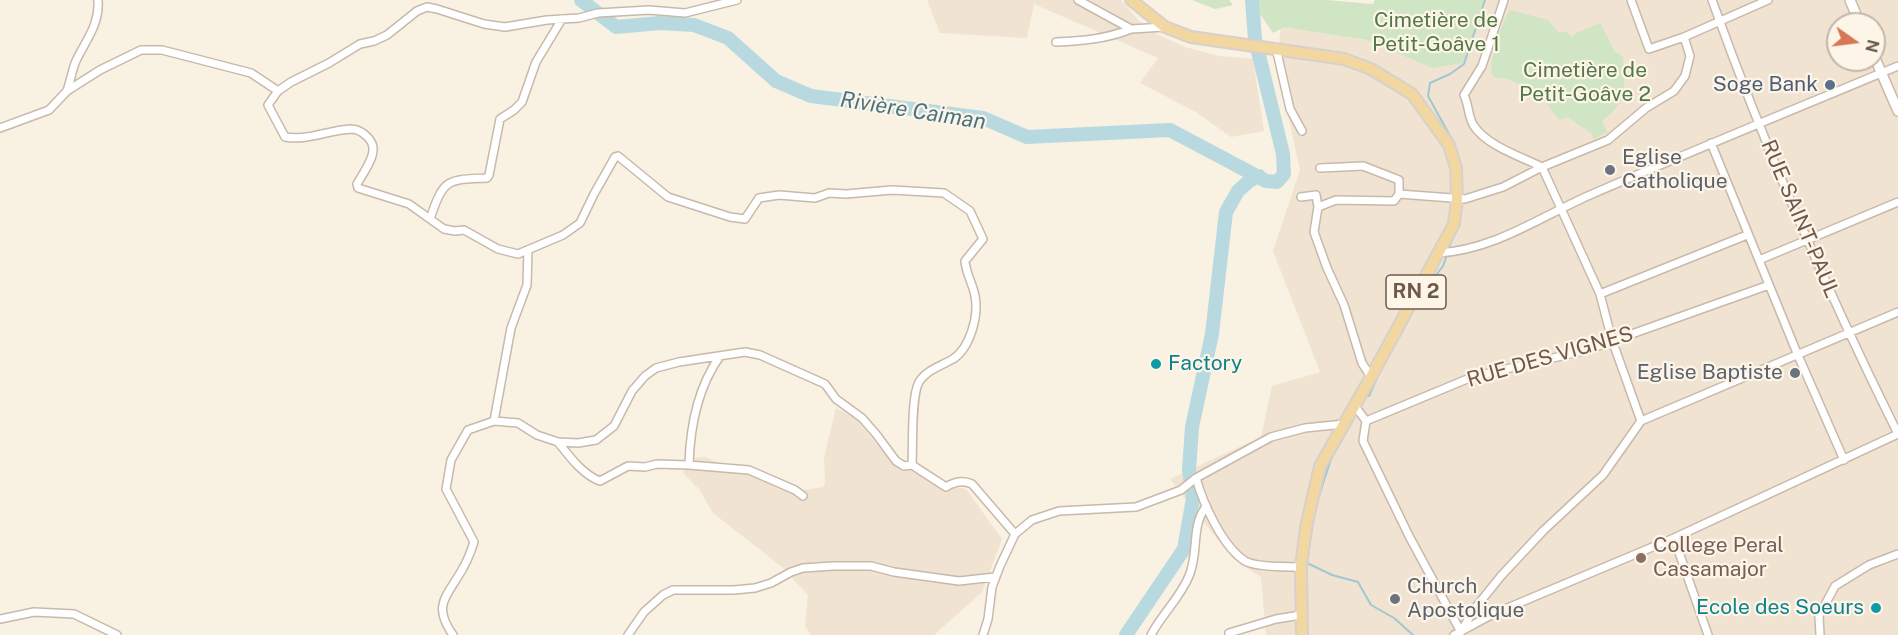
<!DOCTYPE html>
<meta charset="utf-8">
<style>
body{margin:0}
#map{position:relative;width:1898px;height:635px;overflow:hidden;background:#f9f1e2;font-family:"Public Sans",sans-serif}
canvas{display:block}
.north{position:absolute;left:1826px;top:12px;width:60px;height:60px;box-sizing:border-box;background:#fdf5e8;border:2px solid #c4b7aa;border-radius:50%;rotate:104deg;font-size:16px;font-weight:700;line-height:24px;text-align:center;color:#6e594c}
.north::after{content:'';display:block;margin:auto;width:21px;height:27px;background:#d77753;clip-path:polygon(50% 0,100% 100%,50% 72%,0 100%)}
</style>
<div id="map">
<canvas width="1898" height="635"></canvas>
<div class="north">N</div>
</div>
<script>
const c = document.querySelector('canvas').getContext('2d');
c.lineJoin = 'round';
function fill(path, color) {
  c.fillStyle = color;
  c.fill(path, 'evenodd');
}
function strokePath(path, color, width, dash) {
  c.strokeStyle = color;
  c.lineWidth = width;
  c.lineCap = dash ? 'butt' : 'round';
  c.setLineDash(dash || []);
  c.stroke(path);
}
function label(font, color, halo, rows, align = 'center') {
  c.font = font + ' "Public Sans",sans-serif';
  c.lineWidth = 4.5;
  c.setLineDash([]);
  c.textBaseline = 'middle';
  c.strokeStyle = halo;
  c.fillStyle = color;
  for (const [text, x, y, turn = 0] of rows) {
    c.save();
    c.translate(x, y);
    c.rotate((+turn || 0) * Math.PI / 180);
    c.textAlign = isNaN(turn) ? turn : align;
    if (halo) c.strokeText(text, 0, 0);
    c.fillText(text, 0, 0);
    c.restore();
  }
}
fill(new Path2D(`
 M 928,0 L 1121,0 L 1146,29 L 1185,47 L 1219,56 L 1253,59 L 1264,131 L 1231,137 L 1196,112 L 1140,83 L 1158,58 L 1034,4 L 1027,38 L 940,33 L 928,3 Z
 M 1486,0 L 1898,0 L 1898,635 L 1266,635 L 1261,577 L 1232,558 L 1170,479 L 1261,437 L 1272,386 L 1320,372 L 1273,251 L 1300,170 L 1277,65 L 1281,26 L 1367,40 L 1432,68 L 1483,13 ZM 1838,24 L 1874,24 L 1874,60 L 1838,60 Z
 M 836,408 L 855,418 L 884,453 L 900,468 L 911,471 L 936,483 L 966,489 L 1002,539 L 982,592 L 934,635 L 811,635 L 805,626 L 808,595 L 782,567 L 713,513 L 699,489 L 683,473 L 684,464 L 693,458 L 705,457 L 727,466 L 753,473 L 793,492 L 823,487 L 825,482 L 824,458 Z`), '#f0e3d2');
fill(new Path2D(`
 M 1192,0 L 1229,0 L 1233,5 L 1215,9 Z
 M 1259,0 L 1326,0 L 1373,4 L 1375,0 L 1486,0 L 1463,63 L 1432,68 L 1367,40 L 1284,27 L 1273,33 L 1260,14 Z
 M 1510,10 L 1548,20 L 1558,32 L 1566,32 L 1572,37 L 1576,33 L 1600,23 L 1615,52 L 1623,57 C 1625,88 1628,101 1602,121 L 1607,132 L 1594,139 L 1591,133 L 1567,117 L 1560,120 L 1551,110 L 1543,95 L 1505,78 L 1496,78 L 1492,75 C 1489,57 1501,26 1510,10 Z`), '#cfe5c3');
strokePath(new Path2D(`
 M 1456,150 L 1455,145 L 1428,96 L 1430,83 L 1450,74 L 1464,64 L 1485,0
 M 1448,250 L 1454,235
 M 1419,298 L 1443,266 L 1447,255
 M 1369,396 L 1380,371
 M 1318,499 L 1331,459 L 1353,420
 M 1314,514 L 1307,563 L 1332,575 L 1358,582 L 1371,605 L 1394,618 L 1413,635`), '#a1c7d1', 2);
strokePath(new Path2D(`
 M 581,0 L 616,27 L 660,23 L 694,25 L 728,38 L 776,81 L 811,96 L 983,118 L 1027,137 L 1170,130 L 1266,181 L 1277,182 L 1284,174 L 1283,154 L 1255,39 L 1252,0
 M 1126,635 L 1184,549 L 1193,498 L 1189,470 L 1192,427 L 1212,334 L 1226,212 L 1238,191 L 1249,181 L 1259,176`), '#b9d9e0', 14);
const street = new Path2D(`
 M 737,0 L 685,13 L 649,10 L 598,13 L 579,18 L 547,20 L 505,27 L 484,24 L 437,9 L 427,7 L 417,11 L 387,35 L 374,41 L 360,44 L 329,63 L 291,82 L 278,91 L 268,105 L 285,137 C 307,141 329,130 351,129 C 361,129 374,140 373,150 C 373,160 362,175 357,184 L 358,188 L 409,204 L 444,229 L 455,231 L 464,230 L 498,249 L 518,254 L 563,235 L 580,223 L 594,194 L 615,157 L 618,156 L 668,197 L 730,217 L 745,219 L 759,198 L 779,195 L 815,198 L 829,193 L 846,194 L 892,190 L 944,193 L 970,211 L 983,239 L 965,261 C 966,274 973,284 975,296 C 979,316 970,348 953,359 C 941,366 926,370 919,382 C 911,396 913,446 912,465
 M 1078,0 L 1131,29 L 1165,27
 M 1504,0 L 1482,66 L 1464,95 C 1469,105 1468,118 1474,126 C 1487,146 1522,157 1542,167 L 1600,294 L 1612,340 L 1641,421
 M 1631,0 L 1649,49 L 1684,37 L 1768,0
 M 1712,0 C 1765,148 1828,293 1898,434
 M 1056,42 C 1082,41 1106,39 1131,29
 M 1276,48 L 1290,109 L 1302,131
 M 67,91 C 70,82 72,72 75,63 C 85,41 100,25 98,0
 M 0,128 L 49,110 L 67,91 L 100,70 L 141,50 L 162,50 L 251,73 L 278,91
 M 1711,143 L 1797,353 L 1844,460
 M 1320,168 L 1363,166 L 1399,180 L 1399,194
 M 1301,197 L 1316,195 L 1318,207 L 1336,200 L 1394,201 L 1399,194 L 1465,199 L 1503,187 L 1542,167 L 1608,140 L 1646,108 L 1674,91 L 1685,76 L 1690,56 L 1684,37
 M 1318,207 L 1314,232 L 1327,268 L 1344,305 L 1362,363 L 1371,377
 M 430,219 C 444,177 448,180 487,178 L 489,175 L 500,119 L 514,110 L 522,102 L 536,62 L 562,19
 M 1438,253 C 1494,250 1540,217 1590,195 C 1692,151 1795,109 1898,66
 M 1759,260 L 1898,202
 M 1600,294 L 1747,235
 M 1355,406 L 1366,421 L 1363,441 L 1409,536 L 1461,632
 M 494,421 L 511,328 L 527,285 L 528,250
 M 1366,421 L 1472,377 L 1587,350 L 1769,285
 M 558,442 C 569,456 583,475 600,481 L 628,466 L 645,467 L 657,464 L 689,465 L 749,470 L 795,490 L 803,496
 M 689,465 C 690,428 698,387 720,356
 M 1196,478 C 1203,503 1222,546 1245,561 C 1254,567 1289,567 1301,567
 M 1674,538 L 1708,635
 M 0,619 L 34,612 L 74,614 L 117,635
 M 1461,631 L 1476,607 L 1501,576 L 1543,531 L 1603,475 L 1641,421 L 1898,312
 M 1229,633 L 1276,619 L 1301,615
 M 453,635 C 431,604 448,596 463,568 C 468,560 471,551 474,542 L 446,489 L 451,460 L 468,430 L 494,421 L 518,423 L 537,435 L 558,442 L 578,443 L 596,440 L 614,426 L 632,391 L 645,376 L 656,368 L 679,362 L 745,352 L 760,355 L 825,384 L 836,399 L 862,418 L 876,434 L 896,461 L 904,466 L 912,465 L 946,487 C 954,482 963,480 972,484 L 1015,534
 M 628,635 L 644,612 L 663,595 L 673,590 L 734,590 L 755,588 L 771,583 L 791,572 L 803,568 L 833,566 L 871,566 L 894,572 L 959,581 L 995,577
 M 983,635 L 988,619 L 992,587 L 1000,566 L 1015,534 L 1032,520 L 1059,511 L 1136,507 L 1181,490 L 1196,478 L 1271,437 L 1305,428 L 1344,424
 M 1151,635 C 1162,614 1180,598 1189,576 C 1199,553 1191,527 1205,508
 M 1454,635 L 1493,614 L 1674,538 L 1898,434
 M 1820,635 L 1819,616 L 1835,586 L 1869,565 L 1898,554`);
const secondary = new Path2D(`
 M 1850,0 L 1860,24
 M 1874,56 L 1898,111`);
const primary = new Path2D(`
 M 1131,0 L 1165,27 L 1191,37 L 1344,59 L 1371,69 L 1412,94 L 1449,145 L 1456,168 L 1457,199 L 1454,224 L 1371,377 L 1320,466 L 1306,527 L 1301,567 L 1302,635`);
strokePath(street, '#c8b9ab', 10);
strokePath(secondary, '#ccbaa9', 12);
strokePath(primary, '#d6d1cd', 14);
strokePath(street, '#fff', 7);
strokePath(secondary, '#fff', 9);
strokePath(primary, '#f2d7a1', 10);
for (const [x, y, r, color] of [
 [1830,85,6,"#5c6f8a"],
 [1610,170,6,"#6b7280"],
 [1156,364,6,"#0f9aa8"],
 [1795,373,6,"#6b7280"],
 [1641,558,6,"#8d6e63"],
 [1395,599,6,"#6b7280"],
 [1876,608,6,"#0f9aa8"]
]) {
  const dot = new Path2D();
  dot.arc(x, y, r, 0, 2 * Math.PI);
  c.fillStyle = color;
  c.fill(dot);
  strokePath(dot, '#fdf5e8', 2);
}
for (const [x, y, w] of [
 [1416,292,60]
]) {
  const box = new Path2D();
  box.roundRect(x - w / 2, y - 17, w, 34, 4.5);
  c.fillStyle = '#fdf5e8';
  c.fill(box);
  strokePath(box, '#6e594c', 1.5);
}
label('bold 20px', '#6e594c', null, [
 ["RN 2",1416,292]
]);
label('21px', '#547948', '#fdf5e8', [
 ["Cimetière de",1436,21],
 ["Petit-Goâve 1",1436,45],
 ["Cimetière de",1585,71],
 ["Petit-Goâve 2",1585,95]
]);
label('21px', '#4e5e75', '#fdf5e8', [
 ["Soge Bank",1818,85]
], 'right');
label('21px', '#5b616d', '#fdf5e8', [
 ["Eglise",1622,158],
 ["Catholique",1622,182],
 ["Eglise Baptiste",1783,373,"right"],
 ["Church",1407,587],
 ["Apostolique",1407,611]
], 'left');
label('21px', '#6e594c', '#fdf5e8', [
 ["RUE SAINT-PAUL",1800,219,67],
 ["RUE DES VIGNES",1550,357,-16]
]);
label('21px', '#0d838f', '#fdf5e8', [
 ["Factory",1168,364],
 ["Ecole des Soeurs",1864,608,"right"]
], 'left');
label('21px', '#785e54', '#fdf5e8', [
 ["College Peral",1653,546],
 ["Cassamajor",1653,570]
], 'left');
label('italic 22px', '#487480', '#fdf5e8', [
 ["Rivière Caiman",913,111,9]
]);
</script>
